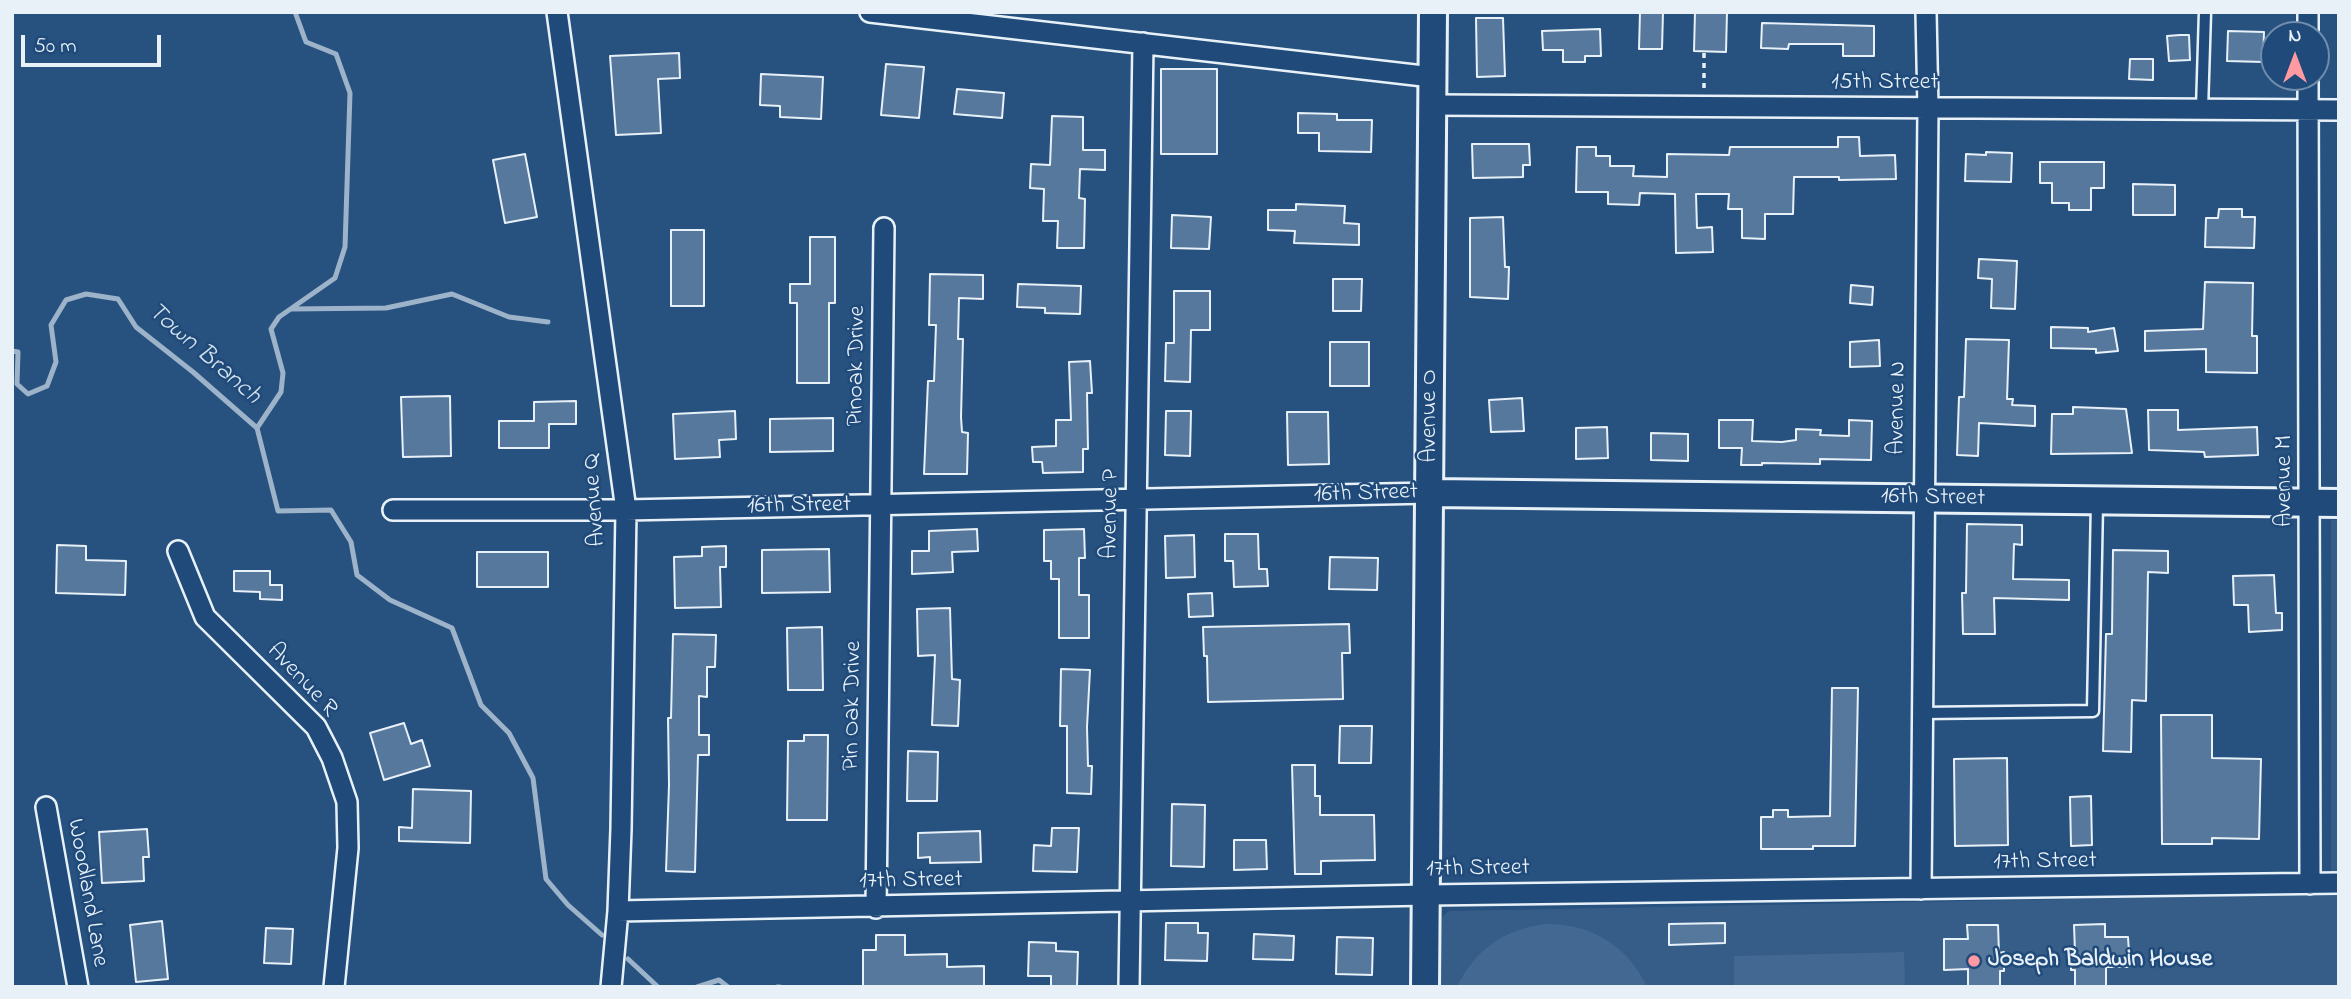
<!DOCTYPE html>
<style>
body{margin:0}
#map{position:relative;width:2351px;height:999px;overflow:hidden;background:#27517f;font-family:"Indie Flower",sans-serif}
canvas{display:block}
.frame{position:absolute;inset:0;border:14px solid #e8f1f8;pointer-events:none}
.north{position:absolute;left:2260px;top:21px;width:70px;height:70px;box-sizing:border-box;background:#1f4a7a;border:2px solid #6f8dac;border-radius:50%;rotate:0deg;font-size:19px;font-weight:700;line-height:28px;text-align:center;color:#e8f1f8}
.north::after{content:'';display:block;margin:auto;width:24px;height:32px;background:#ff9aa2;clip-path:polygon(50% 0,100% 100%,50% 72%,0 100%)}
.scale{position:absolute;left:21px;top:35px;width:140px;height:32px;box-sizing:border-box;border:4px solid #e8f1f8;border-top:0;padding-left:9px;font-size:21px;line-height:24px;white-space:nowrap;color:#e8f1f8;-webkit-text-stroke:5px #1f4a7a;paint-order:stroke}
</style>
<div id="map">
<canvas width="2351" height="999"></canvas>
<div class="frame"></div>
<div class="north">N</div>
<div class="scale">50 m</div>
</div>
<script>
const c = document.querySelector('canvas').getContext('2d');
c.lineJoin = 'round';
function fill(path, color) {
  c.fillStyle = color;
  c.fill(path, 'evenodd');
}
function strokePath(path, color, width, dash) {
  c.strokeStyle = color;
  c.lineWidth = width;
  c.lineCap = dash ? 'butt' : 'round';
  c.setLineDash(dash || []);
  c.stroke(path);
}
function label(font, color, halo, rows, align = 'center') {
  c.font = font + ' "Indie Flower",sans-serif';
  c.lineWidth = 5;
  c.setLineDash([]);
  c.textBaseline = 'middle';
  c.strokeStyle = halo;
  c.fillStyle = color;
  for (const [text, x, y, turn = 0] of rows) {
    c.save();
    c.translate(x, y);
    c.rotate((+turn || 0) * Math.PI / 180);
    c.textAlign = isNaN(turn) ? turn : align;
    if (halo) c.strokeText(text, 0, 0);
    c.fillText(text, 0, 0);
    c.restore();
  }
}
fill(new Path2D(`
 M 2331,520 L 2339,520 L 2339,987 L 1441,987 L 1442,917 L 1449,911 L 2331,894 Z`), '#355d88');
fill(new Path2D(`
 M 1547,924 C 1592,924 1628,946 1647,987 L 1457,987 C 1475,949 1506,928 1547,924 Z
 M 1904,952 L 1905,987 L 1734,987 L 1734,956 Z`), '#436891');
strokePath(new Path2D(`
 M 291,309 L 386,308 L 452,294 L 509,317 L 548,322
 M 12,351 L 18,352 L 17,384 L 28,394 L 47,386 L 56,362 L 51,325 L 66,300 L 86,294 L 118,299 L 136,327 L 193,372 L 257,428 L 281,392 L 283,373 L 271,329 L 279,317 L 335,278 L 345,247 L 350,93 L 336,54 L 306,42 L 295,12
 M 257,428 L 278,511 L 331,510 L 351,542 L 357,575 L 390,600 L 452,628 L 481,705 L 509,733 L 533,778 L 546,879 L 568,905 L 602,935
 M 628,959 L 658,987
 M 697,987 L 719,980 L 728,987
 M 777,987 L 780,987`), '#9db3c9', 5);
const building = new Path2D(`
 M 1640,12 L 1663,12 L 1662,49 L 1639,49 Z
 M 1695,12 L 1727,12 L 1726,52 L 1694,51 Z
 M 1476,18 L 1503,18 L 1505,76 L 1477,77 Z
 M 1762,23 L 1874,26 L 1874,56 L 1843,56 L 1843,44 L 1789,44 L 1788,49 L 1761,48 Z
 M 1600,29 L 1601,56 L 1585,56 L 1585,62 L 1563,62 L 1563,50 L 1543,50 L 1542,31 Z
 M 2228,31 L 2264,32 L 2263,62 L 2227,61 Z
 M 2180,35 L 2189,35 L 2190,60 L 2169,61 L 2167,36 Z
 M 679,53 L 680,78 L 658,79 L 661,133 L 616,135 L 610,56 Z
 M 2130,59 L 2153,59 L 2153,80 L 2129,79 Z
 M 886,64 L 924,67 L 919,118 L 881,115 Z
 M 1161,69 L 1217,69 L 1217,154 L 1161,154 Z
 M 761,74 L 823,77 L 821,119 L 780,117 L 780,106 L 760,105 Z
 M 957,89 L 1004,93 L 1002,118 L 954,114 Z
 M 1298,113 L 1337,114 L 1337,120 L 1372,120 L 1371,152 L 1319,151 L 1319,133 L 1298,133 Z
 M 1052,116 L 1083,117 L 1083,150 L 1105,150 L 1105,170 L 1080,169 L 1079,198 L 1085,199 L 1084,248 L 1057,248 L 1058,221 L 1043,221 L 1044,189 L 1030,188 L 1031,164 L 1050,165 Z
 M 1838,137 L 1859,137 L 1860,156 L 1895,155 L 1896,179 L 1839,180 L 1839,177 L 1794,177 L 1793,214 L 1765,214 L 1765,239 L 1742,238 L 1742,209 L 1728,209 L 1729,194 L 1696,194 L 1697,228 L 1712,227 L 1713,252 L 1676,253 L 1675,194 L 1640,193 L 1639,205 L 1608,204 L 1608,192 L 1576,192 L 1577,147 L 1596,147 L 1596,156 L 1610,156 L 1610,166 L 1634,166 L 1633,176 L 1667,177 L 1667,154 L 1729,155 L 1730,147 L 1838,147 Z
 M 1472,144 L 1529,144 L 1530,165 L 1523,165 L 1523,177 L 1473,178 Z
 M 1986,152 L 2012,153 L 2011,182 L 1965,181 L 1966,154 L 1986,155 Z
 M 525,154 L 537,217 L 505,223 L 493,160 Z
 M 2040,162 L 2104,162 L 2104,188 L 2091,188 L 2091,210 L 2069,210 L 2069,203 L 2052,203 L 2052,183 L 2040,183 Z
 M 2133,184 L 2175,185 L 2175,215 L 2133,215 Z
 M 1296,204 L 1345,206 L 1344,223 L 1359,224 L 1359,245 L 1294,243 L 1295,231 L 1268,230 L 1268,210 L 1296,210 Z
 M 2219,209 L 2242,209 L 2242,217 L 2255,217 L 2254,248 L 2205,247 L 2206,218 L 2218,218 Z
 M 1172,215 L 1211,217 L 1209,249 L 1171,248 Z
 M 1503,217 L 1505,267 L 1509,267 L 1508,299 L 1470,297 L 1470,218 Z
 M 671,230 L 704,230 L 704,306 L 671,306 Z
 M 810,237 L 835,237 L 835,303 L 829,303 L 829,383 L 797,383 L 797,303 L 790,303 L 790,284 L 810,284 Z
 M 1979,259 L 2017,261 L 2015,309 L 1991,308 L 1992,279 L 1978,278 Z
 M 930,274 L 983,275 L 983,299 L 959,298 L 958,339 L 963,339 L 961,417 L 962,432 L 968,433 L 967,474 L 924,474 L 928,381 L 934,381 L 936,325 L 929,325 Z
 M 1333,279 L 1362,279 L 1361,311 L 1333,311 Z
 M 2205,282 L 2253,283 L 2252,336 L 2257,336 L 2257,373 L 2206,372 L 2206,349 L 2145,351 L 2145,331 L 2203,329 Z
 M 1018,284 L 1081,286 L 1080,314 L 1045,313 L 1045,308 L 1017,307 Z
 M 1851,285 L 1873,287 L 1872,305 L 1850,303 Z
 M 1174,291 L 1210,291 L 1210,330 L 1191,330 L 1190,382 L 1165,381 L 1166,343 L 1174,343 Z
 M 2051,327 L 2088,328 L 2088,332 L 2114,328 L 2118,351 L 2096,353 L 2096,349 L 2051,348 Z
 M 1966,339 L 2009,340 L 2007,399 L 2013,399 L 2012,405 L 2035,406 L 2035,426 L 1979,423 L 1978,456 L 1957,455 L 1959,397 L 1964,397 Z
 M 1879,340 L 1880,366 L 1850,367 L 1850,342 Z
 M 1330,342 L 1369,342 L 1369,386 L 1330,386 Z
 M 1090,361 L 1092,393 L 1087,393 L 1088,449 L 1083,449 L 1083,472 L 1043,473 L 1042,462 L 1033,462 L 1032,447 L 1056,446 L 1056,420 L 1071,420 L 1069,362 Z
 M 450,396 L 451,456 L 403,457 L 401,397 Z
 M 1522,398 L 1524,431 L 1491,432 L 1489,400 Z
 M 576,401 L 576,424 L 549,424 L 549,448 L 499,448 L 499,421 L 534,421 L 534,402 Z
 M 2073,407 L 2126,409 L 2132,453 L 2051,454 L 2052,414 L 2073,414 Z
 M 2148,410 L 2178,410 L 2178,430 L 2257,427 L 2258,455 L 2205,457 L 2204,452 L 2149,450 Z
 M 735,411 L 736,439 L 719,440 L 720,457 L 675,459 L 673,414 Z
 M 1166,411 L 1191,411 L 1190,456 L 1165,455 Z
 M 1287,412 L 1328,412 L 1329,464 L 1288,465 Z
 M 833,418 L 833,451 L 770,452 L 770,419 Z
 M 1719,420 L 1753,420 L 1752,441 L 1782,442 L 1796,440 L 1796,429 L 1821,430 L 1820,435 L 1849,436 L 1849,420 L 1872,421 L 1871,460 L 1820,459 L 1820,464 L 1762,463 L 1762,465 L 1741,465 L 1742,448 L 1719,448 Z
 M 1607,427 L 1608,458 L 1576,459 L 1576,428 Z
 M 1651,433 L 1688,434 L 1688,461 L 1651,460 Z
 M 1967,524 L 2022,525 L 2022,545 L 2014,544 L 2013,579 L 2069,580 L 2069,600 L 1994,598 L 1995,634 L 1963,634 L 1962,593 L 1966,593 Z
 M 977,529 L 978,551 L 952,552 L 953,572 L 912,574 L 912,551 L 929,551 L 929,531 Z
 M 1084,529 L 1085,558 L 1079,558 L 1079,595 L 1089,595 L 1089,638 L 1059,638 L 1059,579 L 1051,579 L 1051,561 L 1044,561 L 1044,530 Z
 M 1225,534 L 1258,534 L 1259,569 L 1267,569 L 1268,586 L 1234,587 L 1233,561 L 1225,561 Z
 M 1194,535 L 1195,577 L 1166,578 L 1165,536 Z
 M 57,545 L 86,546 L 86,560 L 126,561 L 125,595 L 56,593 Z
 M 726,546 L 726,567 L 720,567 L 721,607 L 675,608 L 674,557 L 702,556 L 702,547 Z
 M 829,549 L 830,592 L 762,593 L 762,550 Z
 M 2113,550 L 2168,551 L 2168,573 L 2148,572 L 2146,701 L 2132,700 L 2131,752 L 2103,751 L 2106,634 L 2112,634 Z
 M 477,552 L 548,552 L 548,587 L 477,587 Z
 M 1330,557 L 1378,558 L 1377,590 L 1329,589 Z
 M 234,571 L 270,571 L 270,585 L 282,585 L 282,600 L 260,599 L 260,592 L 234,591 Z
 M 2274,575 L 2276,613 L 2282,613 L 2282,630 L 2249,632 L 2248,605 L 2234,605 L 2233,576 Z
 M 1212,593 L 1213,616 L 1189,617 L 1188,594 Z
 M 950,608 L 952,679 L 960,680 L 958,726 L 932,725 L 935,655 L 918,656 L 917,609 Z
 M 1349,624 L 1350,653 L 1342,653 L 1343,699 L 1208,702 L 1207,656 L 1204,656 L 1203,627 Z
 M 822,627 L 823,690 L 788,690 L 787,628 Z
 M 673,634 L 716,635 L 715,667 L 707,667 L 707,697 L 699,696 L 699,735 L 709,735 L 709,755 L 698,755 L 695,872 L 666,871 L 669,785 L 668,718 L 671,718 Z
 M 1061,669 L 1090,670 L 1087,727 L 1088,766 L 1092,766 L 1091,794 L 1067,793 L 1067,726 L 1060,726 Z
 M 1832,688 L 1858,688 L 1855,846 L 1813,846 L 1813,849 L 1761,849 L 1761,817 L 1773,817 L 1773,810 L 1788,810 L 1788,817 L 1830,816 Z
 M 2161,715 L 2212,715 L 2212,758 L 2261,759 L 2259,839 L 2212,838 L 2212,844 L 2162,844 Z
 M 404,723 L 411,744 L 422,740 L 430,766 L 384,780 L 370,733 Z
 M 1340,726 L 1372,726 L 1371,763 L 1339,763 Z
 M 804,735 L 828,735 L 827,820 L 787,820 L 788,741 L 804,741 Z
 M 908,751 L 938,752 L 937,801 L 907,801 Z
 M 2007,758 L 2008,845 L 1955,846 L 1954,759 Z
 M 1292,765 L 1315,765 L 1315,796 L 1320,796 L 1320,815 L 1374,815 L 1375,860 L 1321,861 L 1321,874 L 1295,874 Z
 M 413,789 L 471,791 L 470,843 L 399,841 L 399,827 L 412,828 Z
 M 2091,796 L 2092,845 L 2071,846 L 2070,797 Z
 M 1172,804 L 1205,805 L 1204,867 L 1171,866 Z
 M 1052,828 L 1079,828 L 1077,872 L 1033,871 L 1034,845 L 1051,846 Z
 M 147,829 L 149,857 L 143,857 L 144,881 L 102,883 L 99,832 Z
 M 980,831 L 981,862 L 930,863 L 930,857 L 918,858 L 918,833 Z
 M 1234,840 L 1266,840 L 1267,869 L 1234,870 Z
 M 162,921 L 168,979 L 136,982 L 130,925 Z
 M 1166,923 L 1198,923 L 1198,933 L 1208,933 L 1207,961 L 1165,960 Z
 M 1725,923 L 1725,943 L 1669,945 L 1669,924 Z
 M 2105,924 L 2105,937 L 2128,937 L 2130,967 L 2106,967 L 2106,987 L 2075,987 L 2075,970 L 2071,970 L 2071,952 L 2075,952 L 2074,925 Z
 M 1967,925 L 1998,925 L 1999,953 L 2004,952 L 2004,971 L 2000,971 L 2000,987 L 1968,987 L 1968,969 L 1944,970 L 1944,939 L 1968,939 Z
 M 266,928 L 293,929 L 291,964 L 264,963 Z
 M 1254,934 L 1294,936 L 1293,960 L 1253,959 Z
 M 876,935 L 905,935 L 905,955 L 947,954 L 947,967 L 984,966 L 984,987 L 863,987 L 863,950 L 876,950 Z
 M 1337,937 L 1373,938 L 1372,975 L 1336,974 Z
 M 1029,942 L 1056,943 L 1056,951 L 1078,952 L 1077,987 L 1051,987 L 1051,976 L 1028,976 Z`);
fill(building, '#57789d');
strokePath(building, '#e8f1f8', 2);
const lane = new Path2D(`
 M 2202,109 L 2205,12
 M 1922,713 L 2093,711 L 2097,502`);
const street = new Path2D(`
 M 557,12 L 626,510 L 621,829 L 618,911 L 611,987
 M 870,12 L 1432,77
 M 2308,12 L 2308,35
 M 2308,77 L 2310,884
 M 1431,105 L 2339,110
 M 393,510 L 626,510 L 1430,493
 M 178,551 L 205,617 L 316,727 L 332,758 L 347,802 L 348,848 L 334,987
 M 46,807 L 78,987
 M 1921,889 L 1928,109 L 1926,12
 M 876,908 L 884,228
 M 618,911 L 1427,895 L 2339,883
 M 1129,987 L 1143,43`);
const secondary = new Path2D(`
 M 1430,493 L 2339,503
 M 1425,987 L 1433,12`);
strokePath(lane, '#e8f1f8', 15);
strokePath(street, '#e8f1f8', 24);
strokePath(secondary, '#e8f1f8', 32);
strokePath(new Path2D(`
 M 1704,88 L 1704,51`), '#e8f1f8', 3.5, [5, 5]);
strokePath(lane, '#1f4a7a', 10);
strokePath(street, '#1f4a7a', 19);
strokePath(secondary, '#1f4a7a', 26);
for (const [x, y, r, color] of [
 [1974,961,7,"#ff9aa2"]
]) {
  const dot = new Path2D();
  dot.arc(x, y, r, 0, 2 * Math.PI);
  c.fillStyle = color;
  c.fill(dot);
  strokePath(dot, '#1f4a7a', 2.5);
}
label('24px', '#e8f1f8', '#1f4a7a', [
 ["15th Street",1885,84],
 ["Pinoak Drive",858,366,-89],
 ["Avenue N",1899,408,-89],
 ["Avenue O",1431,416,-90],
 ["Avenue M",2286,481,-90],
 ["16th Street",1366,495,-2],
 ["16th Street",1933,499,1],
 ["Avenue Q",596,500,-94],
 ["16th Street",799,507,-1],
 ["Avenue P",1112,514,-89],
 ["Avenue R",301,681,47],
 ["Pin Oak Drive",854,706,-89],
 ["17th Street",2045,863,-1],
 ["17th Street",1478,870,-1],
 ["17th Street",911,882,-1],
 ["Woodland Lane",86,893,80]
]);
label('bold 24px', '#e8f1f8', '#1f4a7a', [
 ["Joseph Baldwin House",1988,961]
], 'left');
label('italic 26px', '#d5e2ec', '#1f4a7a', [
 ["Town Branch",203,355,41]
]);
</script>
